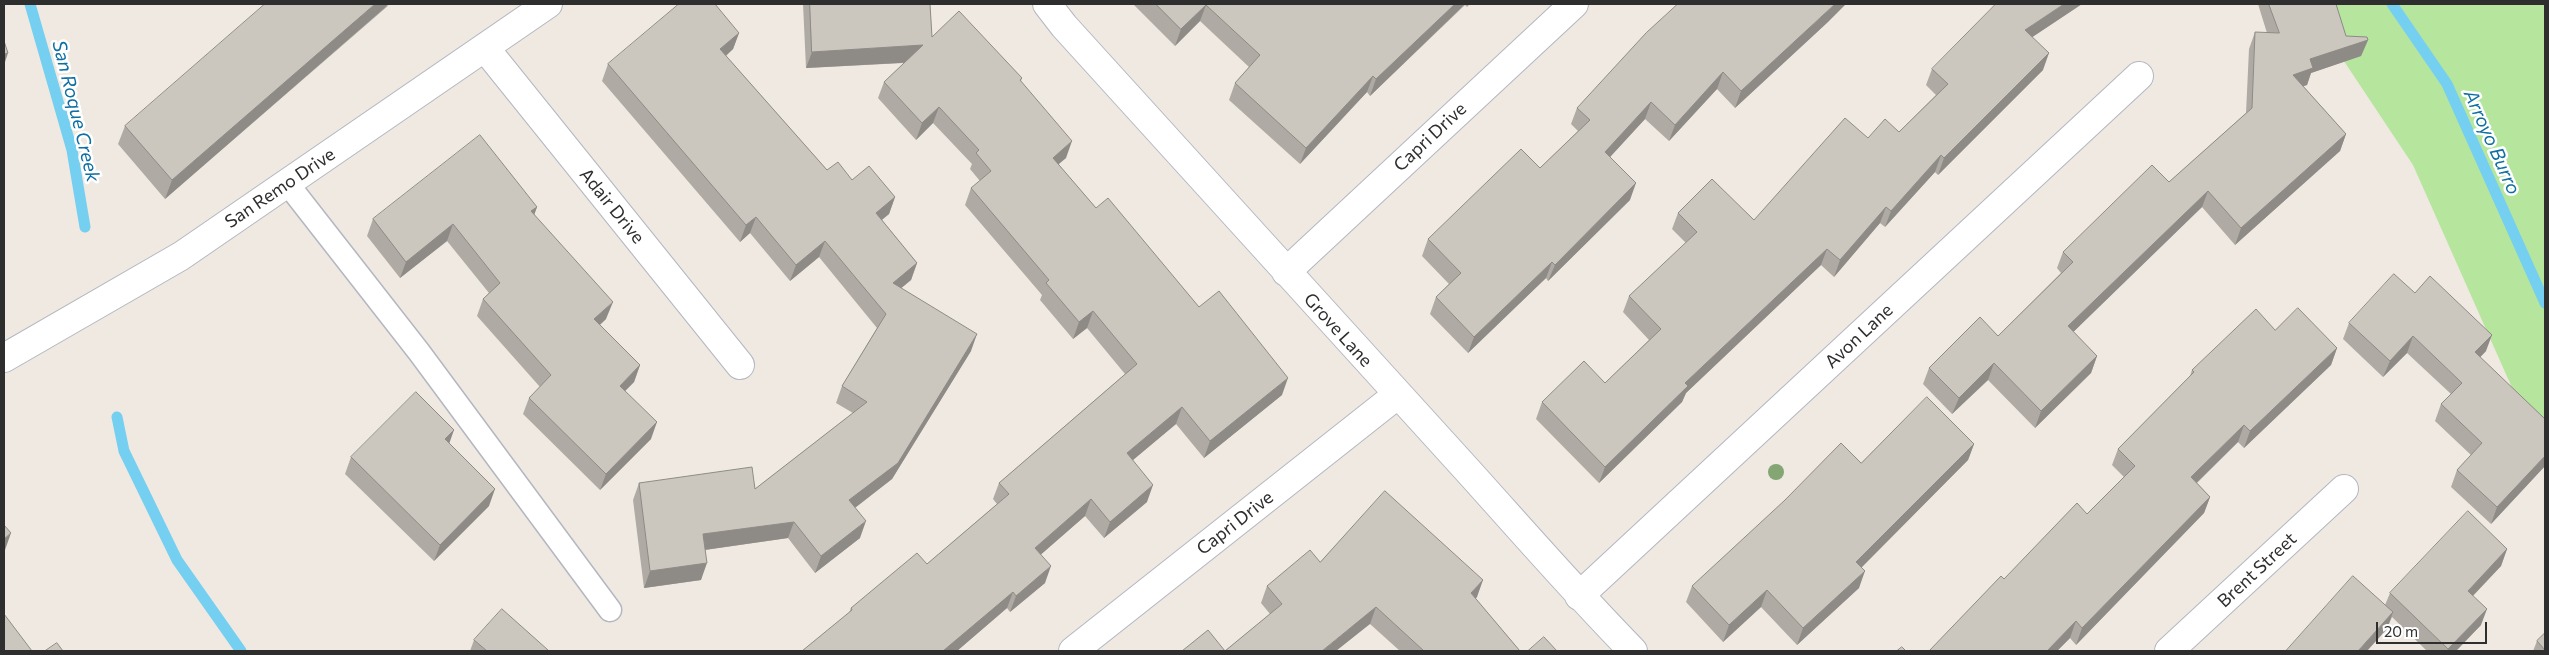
<!DOCTYPE html>
<style>
body{margin:0}
#map{position:relative;width:2549px;height:655px;overflow:hidden;background:#efe9e1;font-family:Commissioner,sans-serif}
canvas{display:block}
.frame{position:absolute;inset:0;border:5px solid #2e2e2e;pointer-events:none}
.scale{position:absolute;left:2376px;top:622px;width:111px;height:22px;box-sizing:border-box;border:2px solid #2e2e2e;border-top:0;padding-left:6px;font-size:15px;line-height:18px;white-space:nowrap;color:#2e2e2e;-webkit-text-stroke:4px #fff;paint-order:stroke}
</style>
<div id="map">
<canvas width="2549" height="655"></canvas>
<div class="frame"></div>
<div class="scale">20 m</div>
</div>
<script>
const c = document.querySelector('canvas').getContext('2d');
c.lineJoin = 'round';
function fill(path, color) {
  c.fillStyle = color;
  c.fill(path, 'evenodd');
}
function strokePath(path, color, width, dash) {
  c.strokeStyle = color;
  c.lineWidth = width;
  c.lineCap = dash ? 'butt' : 'round';
  c.setLineDash(dash || []);
  c.stroke(path);
}
function label(font, color, halo, rows, align = 'center') {
  c.font = font + ' Commissioner,sans-serif';
  c.lineWidth = 5;
  c.setLineDash([]);
  c.textBaseline = 'middle';
  c.strokeStyle = halo;
  c.fillStyle = color;
  for (const [text, x, y, turn = 0] of rows) {
    c.save();
    c.translate(x, y);
    c.rotate((+turn || 0) * Math.PI / 180);
    c.textAlign = isNaN(turn) ? turn : align;
    if (halo) c.strokeText(text, 0, 0);
    c.fillText(text, 0, 0);
    c.restore();
  }
}
fill(new Path2D(`
 M 2306,4 L 2545,4 L 2545,462 L 2413,165 Z`), '#b6e59e');
strokePath(new Path2D(`
 M 30,4 L 72,150 L 85,227
 M 2392,4 L 2447,84 L 2545,303
 M 117,417 L 124,451 L 177,560 L 241,651`), '#75cff0', 11);
const lane = new Path2D(`
 M 287,183 L 419,352 L 610,610`);
const street = new Path2D(`
 M 1047,4 L 1064,26 C 1199,175 1334,324 1470,473 C 1524,533 1577,594 1633,651
 M 485,48 L 740,365
 M 1286,272 L 1574,4
 M 4,358 L 181,256 L 548,4
 M 1579,596 L 2139,76
 M 1073,651 L 1397,395
 M 2169,651 L 2344,489`);
strokePath(lane, '#b4b7c1', 25);
strokePath(street, '#b4b7c1', 30);
strokePath(lane, '#fff', 22);
strokePath(street, '#fff', 28);
c.fillStyle = '#84a574';
for (const [x, y] of [
 [1776,472]
]) {
  c.beginPath();
  c.arc(x, y, 8, 0, 2 * Math.PI);
  c.fill();
}
fill(new Path2D(`
 M 803,4 L 930,4 L 932,37 L 1022,78 L 1021,81 L 1066,158 L 1058,164 L 1096,208 L 1199,307 L 1282,395 L 1204,458 L 1176,424 L 1133,460 L 1147,502 L 1104,538 L 1085,516 L 1041,554 L 1045,583 L 1010,612 L 1007,608 L 957,651 L 802,651 L 849,613 L 851,608 L 927,564 L 997,504 L 993,499 L 999,483 L 1125,374 L 1087,328 L 1073,339 L 1040,300 L 1042,295 L 965,205 L 971,188 L 980,181 L 970,169 L 972,164 L 933,123 L 916,140 L 878,98 L 884,82 L 904,63 L 806,68 Z
 M 1133,4 L 1470,4 L 1467,7 L 1465,5 L 1370,96 L 1367,92 L 1300,164 L 1229,100 L 1235,83 L 1249,67 L 1200,21 L 1175,46 Z
 M 2082,4 L 2032,37 L 2043,70 L 1938,175 L 1935,172 L 1885,227 L 1880,223 L 1834,277 L 1821,265 L 1686,393 L 1682,402 L 1599,483 L 1536,419 L 1542,402 L 1605,383 L 1649,340 L 1623,312 L 1629,296 L 1686,243 L 1672,229 L 1678,213 L 1754,220 L 1868,138 L 1899,132 L 1936,95 L 1926,85 L 1932,69 Z
 M 2258,4 L 2336,4 L 2346,36 L 2368,40 L 2361,56 L 2311,73 L 2307,85 L 2303,86 L 2346,134 L 2340,151 L 2235,245 L 2202,207 L 2073,332 L 2097,356 L 2091,373 L 2035,428 L 1988,380 L 1952,414 L 1923,384 L 1929,368 L 1998,336 L 2061,273 L 2057,268 L 2063,252 L 2169,182 L 2246,113 L 2249,49 L 2255,32 L 2267,33 Z
 M 389,5 L 165,199 L 118,144 L 125,126 Z
 M 1829,21 L 1735,108 L 1717,89 L 1669,141 L 1645,119 L 1610,157 L 1630,200 L 1548,281 L 1546,278 L 1468,353 L 1430,314 L 1436,297 L 1449,284 L 1422,256 L 1428,239 L 1540,168 L 1578,131 L 1571,124 L 1577,108 Z
 M 739,33 L 733,49 L 726,56 L 827,170 L 895,197 L 889,214 L 882,220 L 917,263 L 911,280 L 901,288 L 971,351 L 892,479 L 855,508 L 860,538 L 815,573 L 788,538 L 705,550 L 701,580 L 644,588 L 633,500 L 639,483 L 755,489 L 853,413 L 836,403 L 842,386 L 877,328 L 819,257 L 790,281 L 750,233 L 740,242 L 602,81 L 608,64 Z
 M 537,207 L 534,214 L 606,319 L 600,325 L 640,365 L 634,382 L 625,391 L 651,439 L 600,490 L 523,414 L 529,398 L 540,387 L 477,316 L 483,299 L 489,293 L 447,241 L 400,278 L 367,236 L 373,219 Z
 M 2415,293 L 2486,351 L 2480,357 L 2545,419 L 2545,466 L 2491,524 L 2451,487 L 2457,470 L 2471,455 L 2435,421 L 2441,404 L 2451,394 L 2407,353 L 2383,377 L 2343,339 L 2349,323 Z
 M 2275,330 L 2337,348 L 2331,365 L 2244,448 L 2238,442 L 2197,483 L 2210,497 L 2204,513 L 2076,645 L 2070,638 L 2057,651 L 1929,651 L 2004,579 L 2087,514 L 2124,477 L 2112,465 L 2118,449 L 2190,376 L 2192,370 Z
 M 449,443 L 489,506 L 434,561 L 345,474 L 351,457 Z
 M 1974,444 L 1968,460 L 1861,568 L 1859,588 L 1797,645 L 1761,607 L 1723,642 L 1686,602 L 1692,586 L 1861,463 Z
 M 2507,549 L 2501,566 L 2473,596 L 2481,625 L 2456,651 L 2427,651 L 2392,617 L 2387,629 L 2385,605 L 2390,593 Z
 M 1320,562 L 1477,597 L 1475,598 L 1520,651 L 1400,651 L 1370,624 L 1225,651 L 1270,614 L 1261,603 L 1267,586 Z
 M 2545,633 L 2545,651 L 2533,651 L 2537,641 Z
 M 474,640 L 547,651 L 470,651 Z`), '#afaba4');
fill(new Path2D(`
 M 375,4 L 389,4 L 165,199 L 172,180 Z
 M 1455,4 L 1465,4 L 1370,96 L 1376,79 Z
 M 1835,4 L 1846,4 L 1829,21 L 1735,108 L 1741,91 Z
 M 2064,4 L 2082,4 L 2019,46 L 2025,30 Z
 M 1206,5 L 1200,21 L 1175,46 L 1181,29 Z
 M 739,33 L 733,49 L 714,66 L 720,49 Z
 M 2368,40 L 2361,56 L 2311,73 L 2307,85 L 2286,92 L 2293,75 L 2310,59 Z
 M 923,45 L 917,62 L 806,68 L 812,52 Z
 M 8,53 L 4,65 L 4,54 Z
 M 2049,53 L 2043,70 L 1938,175 L 1944,158 Z
 M 1723,72 L 1717,89 L 1669,141 L 1675,125 Z
 M 1373,76 L 1367,92 L 1300,164 L 1306,148 Z
 M 1651,102 L 1645,119 L 1599,169 L 1605,152 Z
 M 939,107 L 933,123 L 916,140 L 922,123 Z
 M 2346,134 L 2340,151 L 2235,245 L 2241,228 Z
 M 1072,141 L 1066,158 L 1047,174 L 1053,158 Z
 M 1941,155 L 1935,172 L 1885,227 L 1891,211 Z
 M 1636,183 L 1630,200 L 1548,281 L 1555,265 Z
 M 2208,191 L 2202,207 L 2062,343 L 2068,326 Z
 M 895,197 L 889,214 L 870,229 L 876,213 Z
 M 537,207 L 531,224 L 531,211 Z
 M 1886,207 L 1880,223 L 1834,277 L 1840,260 Z
 M 756,217 L 750,233 L 740,242 L 746,225 Z
 M 453,224 L 447,241 L 400,278 L 406,262 Z
 M 825,241 L 819,257 L 790,281 L 796,265 Z
 M 1827,249 L 1821,265 L 1686,393 L 1682,402 L 1599,483 L 1605,467 L 1685,383 Z
 M 1552,262 L 1546,278 L 1468,353 L 1474,337 Z
 M 917,263 L 911,280 L 887,300 L 893,283 Z
 M 613,302 L 606,319 L 588,335 L 594,319 Z
 M 1093,311 L 1087,328 L 1073,339 L 1079,322 Z
 M 977,334 L 971,351 L 892,479 L 843,517 L 849,500 Z
 M 2492,335 L 2486,351 L 2469,369 L 2475,352 Z
 M 2413,336 L 2407,353 L 2383,377 L 2390,361 Z
 M 2337,348 L 2331,365 L 2244,448 L 2250,431 Z
 M 2097,356 L 2091,373 L 2035,428 L 2041,411 Z
 M 1994,363 L 1988,380 L 1952,414 L 1959,398 Z
 M 640,365 L 634,382 L 614,402 L 620,386 Z
 M 1288,378 L 1282,395 L 1204,458 L 1210,441 Z
 M 1182,407 L 1176,424 L 1121,470 L 1127,453 Z
 M 657,422 L 651,439 L 600,490 L 606,474 Z
 M 2244,425 L 2238,442 L 2185,494 L 2191,477 Z
 M 454,430 L 448,447 L 445,439 Z
 M 1974,444 L 1968,460 L 1850,579 L 1856,562 Z
 M 2545,456 L 2545,466 L 2491,524 L 2497,507 Z
 M 1153,485 L 1147,502 L 1104,538 L 1110,522 Z
 M 495,489 L 489,506 L 434,561 L 440,545 Z
 M 2210,497 L 2204,513 L 2076,645 L 2082,628 Z
 M 1091,499 L 1085,516 L 1029,565 L 1035,548 Z
 M 866,521 L 860,538 L 815,573 L 821,556 Z
 M 794,522 L 788,538 L 697,551 L 703,534 Z
 M 11,533 L 5,550 L 4,551 L 4,539 Z
 M 2507,549 L 2501,566 L 2462,607 L 2468,591 Z
 M 707,563 L 701,580 L 644,588 L 650,571 Z
 M 1051,566 L 1045,583 L 1010,612 L 1016,596 Z
 M 1865,571 L 1859,588 L 1797,645 L 1803,628 Z
 M 1483,580 L 1477,597 L 1465,610 L 1471,593 Z
 M 1767,590 L 1761,607 L 1723,642 L 1729,625 Z
 M 1013,592 L 1007,608 L 957,651 L 943,651 Z
 M 1376,607 L 1370,624 L 1336,651 L 1322,651 Z
 M 2487,609 L 2481,625 L 2456,651 L 2447,651 L 2448,649 Z
 M 2393,612 L 2387,629 L 2367,651 L 2358,651 Z
 M 2076,621 L 2070,638 L 2057,651 L 2047,651 Z`), '#8e8b86');
const building = new Path2D(`
 M 265,4 L 375,4 L 172,180 L 125,126 Z
 M 679,4 L 715,4 L 739,33 L 720,49 L 827,170 L 838,162 L 852,180 L 869,166 L 895,197 L 876,213 L 917,263 L 893,283 L 977,334 L 898,463 L 849,500 L 866,521 L 821,556 L 794,522 L 703,534 L 707,563 L 650,571 L 639,483 L 752,467 L 755,489 L 867,402 L 842,386 L 886,314 L 825,241 L 796,265 L 756,217 L 746,225 L 608,64 Z
 M 810,4 L 930,4 L 932,37 L 959,11 L 1022,78 L 1020,80 L 1072,141 L 1053,158 L 1096,208 L 1108,198 L 1199,307 L 1219,291 L 1288,378 L 1210,441 L 1182,407 L 1127,453 L 1153,485 L 1110,522 L 1091,499 L 1035,548 L 1051,566 L 1016,596 L 1013,592 L 943,651 L 802,651 L 852,610 L 851,608 L 917,553 L 927,564 L 1009,494 L 999,483 L 1137,364 L 1093,311 L 1079,322 L 1046,283 L 1049,280 L 971,188 L 991,171 L 976,153 L 979,150 L 939,107 L 922,123 L 884,82 L 923,45 L 812,52 Z
 M 1156,4 L 1455,4 L 1376,79 L 1373,76 L 1306,148 L 1235,83 L 1260,55 L 1206,5 L 1181,29 Z
 M 1678,4 L 1835,4 L 1741,91 L 1723,72 L 1675,125 L 1651,102 L 1605,152 L 1636,183 L 1555,265 L 1552,262 L 1474,337 L 1436,297 L 1461,273 L 1428,239 L 1521,149 L 1540,168 L 1590,120 L 1577,108 L 1646,33 Z
 M 1996,4 L 2064,4 L 2025,30 L 2049,53 L 1944,158 L 1941,155 L 1891,211 L 1886,207 L 1840,260 L 1827,249 L 1685,383 L 1688,386 L 1605,467 L 1542,402 L 1584,361 L 1605,383 L 1661,329 L 1629,296 L 1697,232 L 1678,213 L 1712,179 L 1754,220 L 1845,118 L 1868,138 L 1885,119 L 1899,132 L 1948,84 L 1932,69 Z
 M 2269,4 L 2336,4 L 2346,36 L 2367,37 L 2368,40 L 2310,59 L 2313,68 L 2293,75 L 2346,134 L 2241,228 L 2208,191 L 2068,326 L 2097,356 L 2041,411 L 1994,363 L 1959,398 L 1929,368 L 1980,317 L 1998,336 L 2073,262 L 2063,252 L 2152,165 L 2169,182 L 2252,108 L 2255,32 L 2279,33 Z
 M 4,41 L 8,53 L 4,54 Z
 M 480,135 L 537,207 L 531,211 L 613,302 L 594,319 L 640,365 L 620,386 L 657,422 L 606,474 L 529,398 L 551,375 L 483,299 L 500,283 L 453,224 L 406,262 L 373,219 Z
 M 2394,274 L 2415,293 L 2430,276 L 2492,335 L 2475,352 L 2545,419 L 2545,456 L 2497,507 L 2457,470 L 2482,443 L 2441,404 L 2462,383 L 2413,336 L 2390,361 L 2349,323 Z
 M 2298,308 L 2337,348 L 2250,431 L 2244,425 L 2191,477 L 2210,497 L 2082,628 L 2076,621 L 2047,651 L 1929,651 L 2001,576 L 2004,579 L 2077,503 L 2087,514 L 2135,466 L 2118,449 L 2194,372 L 2192,370 L 2256,309 L 2275,330 Z
 M 416,392 L 454,430 L 445,439 L 495,489 L 440,545 L 351,457 Z
 M 1927,397 L 1974,444 L 1856,562 L 1865,571 L 1803,628 L 1767,590 L 1729,625 L 1692,586 L 1785,500 L 1841,443 L 1861,463 Z
 M 1385,491 L 1483,580 L 1471,593 L 1520,651 L 1424,651 L 1376,607 L 1322,651 L 1182,651 L 1208,630 L 1225,651 L 1282,604 L 1267,586 L 1310,550 L 1320,562 Z
 M 2468,511 L 2507,549 L 2468,591 L 2487,609 L 2448,649 L 2390,593 Z
 M 4,525 L 11,533 L 4,539 Z
 M 2353,576 L 2393,612 L 2358,651 L 2286,651 Z
 M 502,609 L 548,650 L 547,651 L 487,651 L 474,640 Z
 M 4,614 L 32,651 L 4,651 Z
 M 2545,633 L 2545,650 L 2537,641 Z
 M 1544,637 L 1557,651 L 1528,651 Z
 M 57,643 L 63,651 L 45,651 Z
 M 1902,647 L 1906,651 L 1897,651 Z`);
fill(building, '#cbc7bf');
strokePath(building, '#8e8b86', 1);
label('18px', '#2e2e2e', '#fff', [
 ["Capri Drive",1430,137,-43],
 ["San Remo Drive",280,188,-34],
 ["Adair Drive",612,206,51],
 ["Grove Lane",1338,330,48],
 ["Avon Lane",1859,336,-43],
 ["Capri Drive",1235,523,-38],
 ["Brent Street",2257,570,-43]
]);
label('italic 19px', '#0d6fa3', '#fff', [
 ["San Roque Creek",76,111,76],
 ["Arroyo Burro",2492,142,66]
]);
</script>
